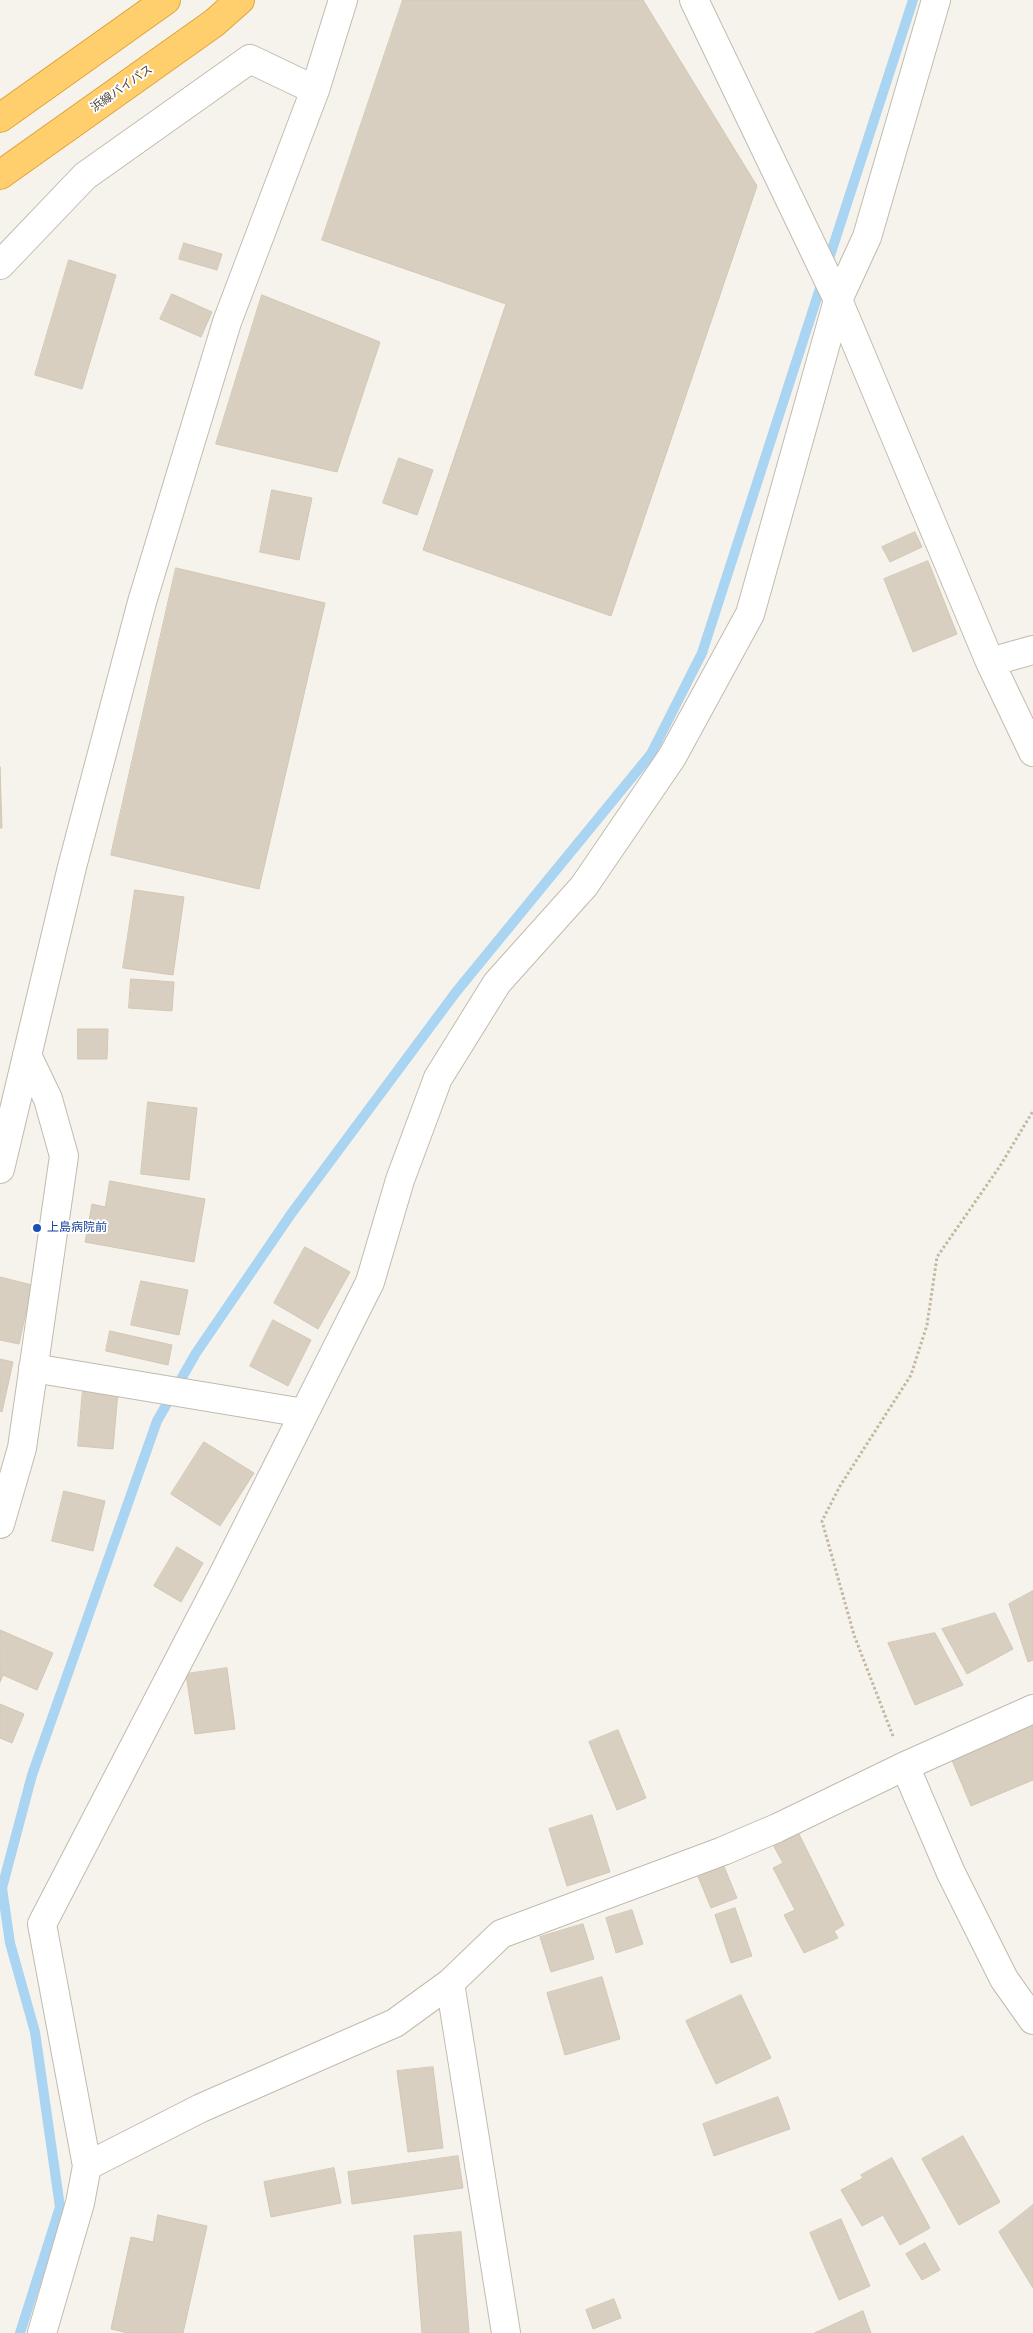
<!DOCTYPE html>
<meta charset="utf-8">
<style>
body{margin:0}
canvas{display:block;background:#f6f3ec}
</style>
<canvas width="1033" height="2333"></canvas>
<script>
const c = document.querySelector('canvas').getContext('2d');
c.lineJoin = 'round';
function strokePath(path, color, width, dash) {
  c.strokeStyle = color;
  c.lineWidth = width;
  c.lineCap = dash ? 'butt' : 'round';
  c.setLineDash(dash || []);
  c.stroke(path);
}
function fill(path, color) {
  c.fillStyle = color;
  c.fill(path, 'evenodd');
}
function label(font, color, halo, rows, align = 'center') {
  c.font = font + ' "Roboto Condensed","Noto Sans JP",sans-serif';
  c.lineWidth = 4;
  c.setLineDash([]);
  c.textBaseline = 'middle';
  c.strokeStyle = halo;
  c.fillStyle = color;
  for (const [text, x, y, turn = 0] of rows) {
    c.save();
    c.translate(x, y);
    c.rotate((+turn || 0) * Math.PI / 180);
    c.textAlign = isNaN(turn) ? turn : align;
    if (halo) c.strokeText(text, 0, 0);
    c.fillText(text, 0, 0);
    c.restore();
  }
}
strokePath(new Path2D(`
 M 827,265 L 913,0
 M 20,2333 L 60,2207 L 35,2032 L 10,1943 L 2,1888 L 32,1775 L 157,1421 L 196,1353 L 291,1214 L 456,992 L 651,754 L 702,653 L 823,279`), '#a9d4f2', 10);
const building = new Path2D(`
 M 403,0 L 643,0 L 757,186 L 611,616 L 423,550 L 506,304 L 322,240 Z
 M 184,243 L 222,254 L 217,270 L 179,259 Z
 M 69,260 L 116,275 L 82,389 L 35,375 Z
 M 172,294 L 212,312 L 201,337 L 160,319 Z
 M 262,295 L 380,342 L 337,472 L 216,444 Z
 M 399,458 L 433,470 L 417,515 L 383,503 Z
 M 272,490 L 312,498 L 299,560 L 260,552 Z
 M 915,532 L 922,547 L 890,562 L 882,547 Z
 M 928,561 L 957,634 L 913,652 L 884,579 Z
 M 176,568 L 325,603 L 259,889 L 111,855 Z
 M 0,767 L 2,828 L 0,828 Z
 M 135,890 L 184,897 L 173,975 L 123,968 Z
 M 131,979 L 174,982 L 172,1011 L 129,1008 Z
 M 78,1029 L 108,1029 L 107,1059 L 78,1059 Z
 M 148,1102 L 197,1108 L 189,1180 L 141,1174 Z
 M 110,1181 L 205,1199 L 194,1262 L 85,1242 L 92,1204 L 105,1207 Z
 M 305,1247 L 350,1272 L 318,1329 L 274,1303 Z
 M 0,1277 L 32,1285 L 19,1344 L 0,1340 Z
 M 141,1281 L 188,1290 L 179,1335 L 131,1325 Z
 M 273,1320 L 311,1340 L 288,1386 L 250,1366 Z
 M 110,1331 L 172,1345 L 168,1365 L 106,1351 Z
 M 0,1359 L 13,1362 L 2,1412 L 0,1411 Z
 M 83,1389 L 118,1392 L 113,1449 L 78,1446 Z
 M 204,1442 L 254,1473 L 220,1526 L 171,1494 Z
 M 64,1491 L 105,1501 L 93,1551 L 52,1541 Z
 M 177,1547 L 203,1563 L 181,1602 L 154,1586 Z
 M 1033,1591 L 1033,1660 L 1028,1662 L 1009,1604 Z
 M 995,1613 L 1013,1649 L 967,1674 L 942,1629 Z
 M 0,1630 L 53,1653 L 37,1690 L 3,1675 L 0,1682 Z
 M 935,1633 L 963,1685 L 915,1705 L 888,1643 Z
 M 227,1668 L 235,1729 L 195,1734 L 186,1674 Z
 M 0,1704 L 24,1714 L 12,1743 L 0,1738 Z
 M 1033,1723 L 1033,1780 L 971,1806 L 951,1758 Z
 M 618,1730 L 646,1798 L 617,1810 L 589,1742 Z
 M 592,1815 L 610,1872 L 567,1886 L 549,1829 Z
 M 797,1830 L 844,1925 L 834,1931 L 838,1938 L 804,1953 L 784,1915 L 795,1910 L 773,1868 L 783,1863 L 772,1843 Z
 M 723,1864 L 737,1898 L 711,1908 L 697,1874 Z
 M 735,1908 L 752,1956 L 731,1963 L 715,1915 Z
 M 632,1910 L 643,1944 L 616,1953 L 606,1918 Z
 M 583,1924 L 594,1959 L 551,1972 L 540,1937 Z
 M 602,1977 L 620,2039 L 565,2055 L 547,1993 Z
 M 741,1995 L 771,2058 L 716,2084 L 686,2021 Z
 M 433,2067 L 443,2148 L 408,2152 L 397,2071 Z
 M 778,2097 L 790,2129 L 714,2156 L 703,2124 Z
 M 963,2136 L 1000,2202 L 959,2225 L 922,2159 Z
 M 458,2156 L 463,2188 L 352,2204 L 348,2172 Z
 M 892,2158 L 930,2228 L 900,2245 L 883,2215 L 862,2226 L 841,2190 L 863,2178 L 861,2175 Z
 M 334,2168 L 341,2203 L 271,2217 L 264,2182 Z
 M 1033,2205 L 1033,2288 L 999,2232 Z
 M 158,2215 L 207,2226 L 183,2333 L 128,2333 L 111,2329 L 131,2237 L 153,2242 Z
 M 841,2219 L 870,2286 L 839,2300 L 810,2233 Z
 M 461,2232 L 469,2333 L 422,2333 L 414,2236 Z
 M 925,2243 L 940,2270 L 922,2280 L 906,2254 Z
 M 614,2299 L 621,2318 L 593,2329 L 586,2310 Z
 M 863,2311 L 871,2333 L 815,2333 Z`);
fill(building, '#d8cfc1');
strokePath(building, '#d3c7b4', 1);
const minor = new Path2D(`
 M 694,0 L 838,300 L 990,662 L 1033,752
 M 0,265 L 85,176 L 250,59 L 315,90
 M 990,662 L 1033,650
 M 0,1169 L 72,867 L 142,602 L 227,322 L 315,90 L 343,0
 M 33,1368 L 304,1413
 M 0,1524 L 22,1448 L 64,1156 L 48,1099 L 27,1055
 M 905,1766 L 951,1873 L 1004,1979 L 1033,2020
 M 450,1983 L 506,2333
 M 87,2166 L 201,2108 L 395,2023 L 450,1983 L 501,1934 L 723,1851 L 777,1828 L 905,1766 L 1033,1709
 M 42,2333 L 80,2203 L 87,2166 L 42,1924 L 221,1579 L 370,1282 L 400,1180 L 438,1078 L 497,983 L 584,886 L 672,757 L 750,614 L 838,300 L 867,237 L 936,0`);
const highway = new Path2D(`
 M 0,118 L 166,0
 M 0,175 L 214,23 L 240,0`);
strokePath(minor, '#c2bbae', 30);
strokePath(highway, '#e0a43c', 30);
strokePath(new Path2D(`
 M 893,1736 L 854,1635 L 822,1521 L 840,1486 L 911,1375 L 927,1325 L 937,1257 L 1000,1166 L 1033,1111`), '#c4b79f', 3, [2.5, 2.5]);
strokePath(minor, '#fff', 28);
strokePath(highway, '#ffcf6e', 28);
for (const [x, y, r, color] of [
 [37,1228,5,"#1a4fb4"]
]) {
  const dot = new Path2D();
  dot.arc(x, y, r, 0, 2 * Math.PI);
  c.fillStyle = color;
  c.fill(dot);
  strokePath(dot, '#fff', 2);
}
label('12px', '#4b4439', '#fff', [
 ["浜線バイパス",122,89,-35]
]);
label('12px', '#164399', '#fff', [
 ["上島病院前",47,1228]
], 'left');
</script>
